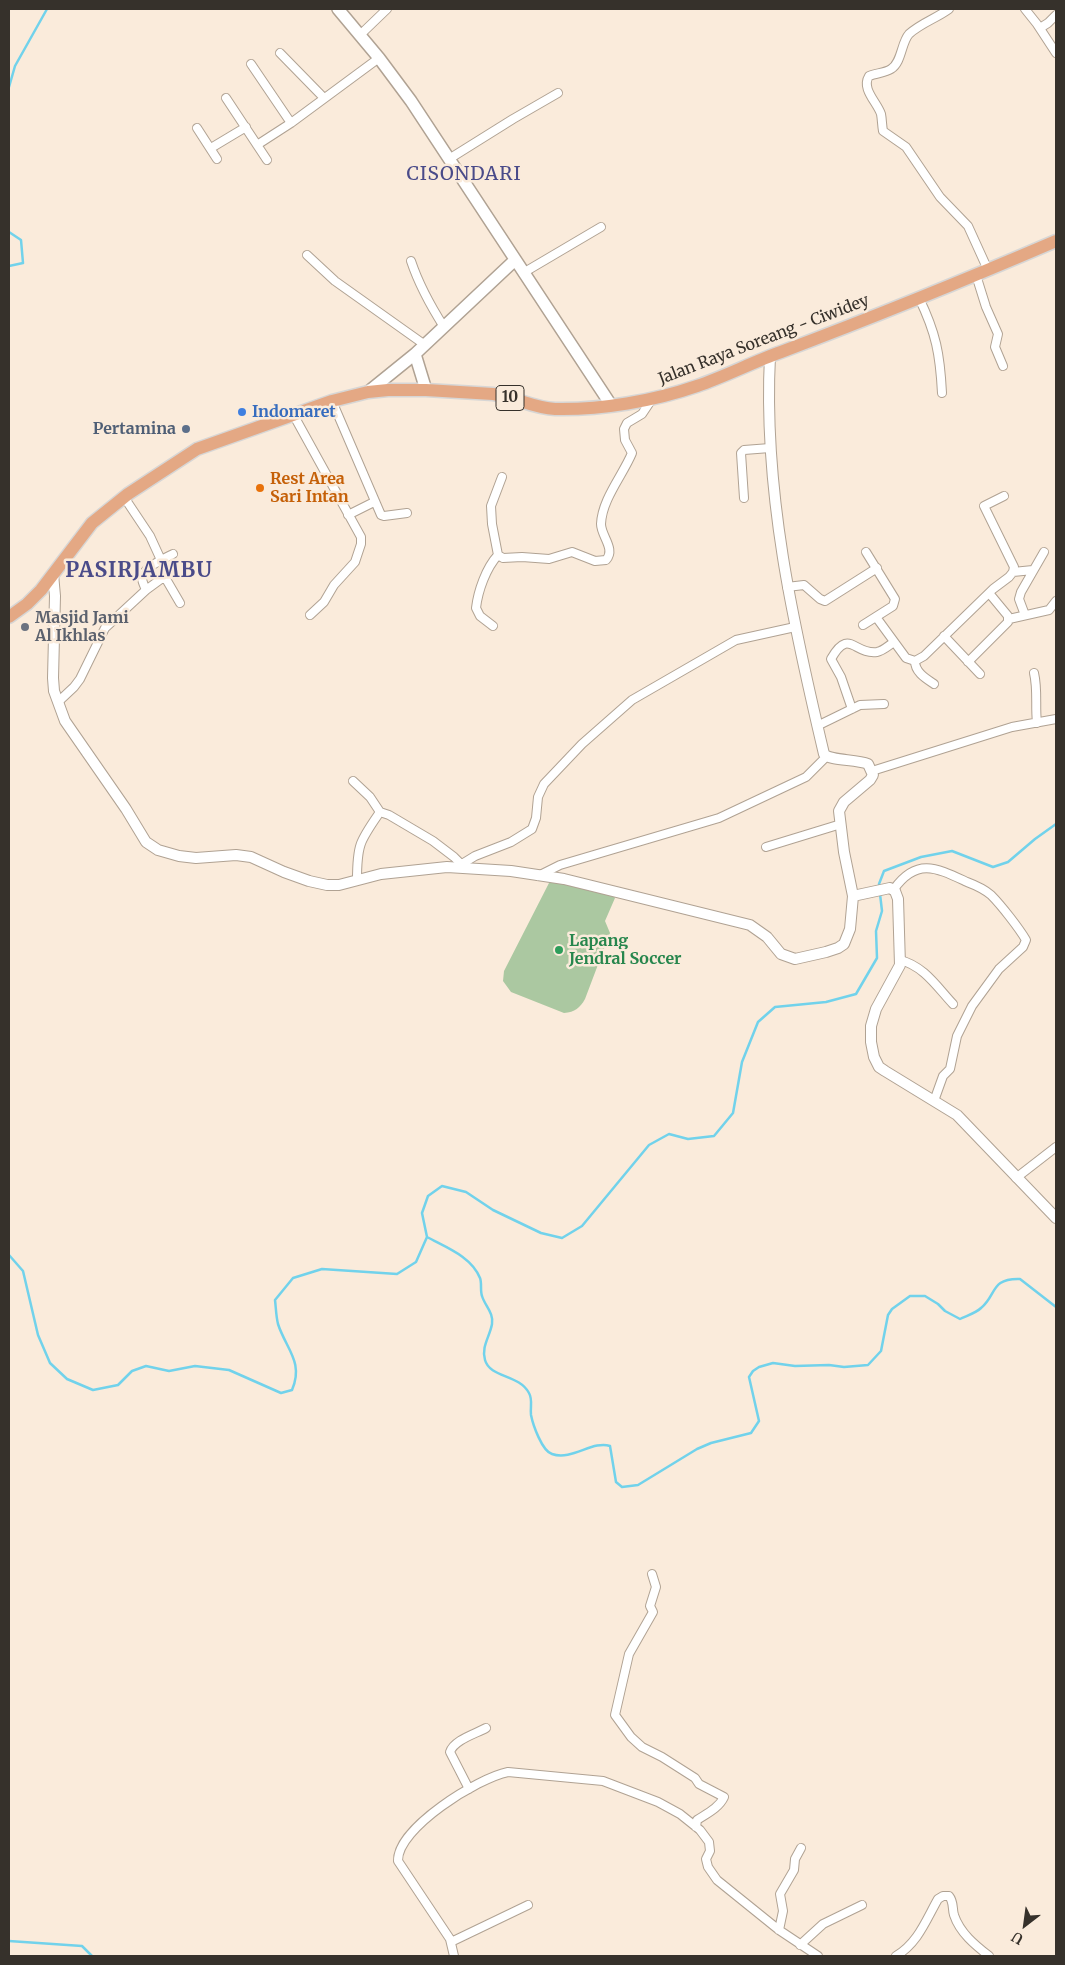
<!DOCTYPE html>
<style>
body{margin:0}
#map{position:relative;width:1065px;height:1965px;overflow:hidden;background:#faebdb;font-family:Merriweather,serif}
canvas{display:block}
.frame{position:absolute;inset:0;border:10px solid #36312b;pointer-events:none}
.north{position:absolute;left:1000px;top:1900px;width:50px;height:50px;-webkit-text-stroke:4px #faebdb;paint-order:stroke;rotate:210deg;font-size:14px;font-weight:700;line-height:20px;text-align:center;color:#36312b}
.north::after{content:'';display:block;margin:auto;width:18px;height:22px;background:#36312b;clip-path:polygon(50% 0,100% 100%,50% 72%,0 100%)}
</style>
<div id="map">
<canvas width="1065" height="1965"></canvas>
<div class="frame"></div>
<div class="north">U</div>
</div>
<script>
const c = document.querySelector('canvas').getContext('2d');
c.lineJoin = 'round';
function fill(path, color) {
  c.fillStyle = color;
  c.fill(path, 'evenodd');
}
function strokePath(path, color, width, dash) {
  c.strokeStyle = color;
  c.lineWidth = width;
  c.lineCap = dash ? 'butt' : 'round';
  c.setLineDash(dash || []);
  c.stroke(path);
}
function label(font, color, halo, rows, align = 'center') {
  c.font = font + ' Merriweather,serif';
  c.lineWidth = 5;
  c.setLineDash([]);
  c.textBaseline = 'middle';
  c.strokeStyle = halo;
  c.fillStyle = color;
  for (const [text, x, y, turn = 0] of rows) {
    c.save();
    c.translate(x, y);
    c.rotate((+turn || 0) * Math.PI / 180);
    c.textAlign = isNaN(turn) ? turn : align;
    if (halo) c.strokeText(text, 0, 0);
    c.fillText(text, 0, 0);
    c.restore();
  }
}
fill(new Path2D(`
 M 555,881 L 613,895 L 615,898 L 605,921 L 610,933 L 585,999 C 580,1008 575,1012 564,1013 L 511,992 L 503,981 L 504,971 L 549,883 Z`), '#abc8a1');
strokePath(new Path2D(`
 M 9,87 L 15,66 L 47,9
 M 9,232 L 21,240 L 23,263 L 9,266
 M 880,889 L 879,884 L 884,871 L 921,857 L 952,851 L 993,867 L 1008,862 L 1035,839 L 1056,824
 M 427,1237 C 445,1247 471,1256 480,1278 C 482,1283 480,1290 482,1296 C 485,1306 494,1313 492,1324 C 490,1336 481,1347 485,1360 C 490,1378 519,1374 529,1393 C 533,1400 530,1407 531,1415 C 533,1425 542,1451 552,1454 C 572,1461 593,1440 610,1446 L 616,1482 L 622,1487 L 638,1485 L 697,1449 L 711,1443 L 751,1433 L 759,1421 L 749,1377 L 753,1371 L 759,1367 L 773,1363 L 795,1366 L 829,1365 L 844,1367 L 868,1365 L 881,1351 L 888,1315 L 892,1309 L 910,1296 L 925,1296 L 938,1304 L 945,1311 L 960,1319 C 966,1316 976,1313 981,1308 C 997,1295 990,1278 1020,1279 L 1056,1307
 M 9,1255 L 23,1271 L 38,1335 L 50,1363 L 67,1379 L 93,1390 L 118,1385 L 132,1371 L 146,1366 L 169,1371 L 195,1366 L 229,1370 L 281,1393 L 292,1390 C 304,1362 286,1349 278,1324 C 276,1316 276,1308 275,1300 L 293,1278 L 322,1269 L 397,1274 L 416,1262 L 427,1237 L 422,1213 L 428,1196 L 442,1186 L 466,1192 L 493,1210 L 541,1233 L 562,1238 L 582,1226 L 649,1145 L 669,1134 L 688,1139 L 714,1136 L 733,1113 L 742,1062 L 758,1022 L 775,1007 L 826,1002 L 856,994 L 877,958 L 876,931 L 882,911 L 880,894
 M 9,1941 L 82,1946 L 92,1956`), '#71d2eb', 2.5);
const minor = new Path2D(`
 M 949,9 C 937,18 921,23 909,34 C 901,43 902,62 891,69 C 885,73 876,73 869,76 C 861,89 877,102 881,114 C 882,119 882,126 883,131 L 906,147 L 940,197 L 968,226 L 988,270
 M 1025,9 L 1037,24 L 1056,53
 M 1040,28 L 1048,23 L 1056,15
 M 361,34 L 387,9
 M 280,53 L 324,98
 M 251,64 L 291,123
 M 226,98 L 267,160
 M 197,128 L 217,159
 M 257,145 L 291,123 L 379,58
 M 211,148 L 246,127
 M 449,159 L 513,119 L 558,93
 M 307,255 L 335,281 L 425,345
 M 411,261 C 419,285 430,305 444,327
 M 523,273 L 601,227
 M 976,275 L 986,307 L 998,334 L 995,347 L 1003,366
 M 919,298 C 936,333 940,354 942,393
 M 332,401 L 381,515 L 384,516 L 407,513
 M 293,414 L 361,537 L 361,544 L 355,562 L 334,585 L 324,602 L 310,615
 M 502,477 L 491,506 L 492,524 L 498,555 L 503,558 L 522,557 L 549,559 L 572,552 L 595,561 L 606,560 C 616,549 601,536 601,524 C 602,499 623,475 632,453 L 625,440 L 624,429 L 627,423 L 642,414 L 652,399
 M 124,497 L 150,536 L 161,560
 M 744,498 L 741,453 L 744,450 L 770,448
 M 348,515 L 374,502
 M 1013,572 L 1033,570
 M 787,587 L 804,585 L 820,599 L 825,601 L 877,568
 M 146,590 L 161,579 L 166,579 L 180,603
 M 1025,615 L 1019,599 L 1021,592 L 1044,552
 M 876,617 L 906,658 L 915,661 L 924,656 L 993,589 L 1009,577 L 1013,572 L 1014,567 L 984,506 L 1004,496
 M 1009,619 L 1049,610 L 1056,601
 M 863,625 L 893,606 L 895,599 L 866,552
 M 493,626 L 480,616 L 476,608 C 478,591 486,568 498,555
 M 944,636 L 980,674
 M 915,661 C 915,672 925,678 934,684
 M 968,662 L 1008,622 L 1008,616 L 989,593
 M 1034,673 C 1038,690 1035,706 1037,723
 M 58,702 L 74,687 L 80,679 L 105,628 L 146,590 C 145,587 142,582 142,578 C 141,569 165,558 173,554
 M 852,709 L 841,677 L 831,659 C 849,627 854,655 877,652 C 883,651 888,646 894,642
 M 817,726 L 860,705 L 884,704
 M 872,771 L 1012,727 L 1056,719
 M 353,781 L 370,797 L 380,812 L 389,815 L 433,841 L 454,857 L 464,867
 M 766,847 L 841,824
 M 462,864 L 475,856 L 511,842 L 532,829 L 536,818 L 538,797 L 544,784 L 582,744 L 632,700 L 736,640 L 795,627
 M 538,876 L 560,865 L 719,818 L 806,777 L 826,757
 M 357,880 C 357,844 360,841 380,812
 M 894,889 C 917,857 937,868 967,882 C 975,885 984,889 991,895 C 1001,905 1019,928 1026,940 L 1023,947 L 999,969 L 972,1006 L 957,1036 L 950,1069 L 943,1076 L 934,1101
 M 900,960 C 924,966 937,987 953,1004
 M 1016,1178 L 1056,1147
 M 652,1574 L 656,1587 L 650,1606 L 653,1612 L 629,1654 L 615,1715 L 631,1737 L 642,1747 L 662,1757 L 695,1778 L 699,1784 L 724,1797 C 719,1808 706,1814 697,1820 L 696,1827
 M 469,1789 L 450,1752 C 454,1740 475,1734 486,1728
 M 779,1930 L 783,1911 L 780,1894 L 794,1870 L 795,1859 L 801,1848
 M 451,1942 L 528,1905
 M 800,1945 L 823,1924 L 862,1905
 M 454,1956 L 450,1939 L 398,1861 C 397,1828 478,1778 508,1772 L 603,1781 L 658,1802 L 680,1814 L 700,1830 L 709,1842 L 710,1851 L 706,1859 L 708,1867 L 717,1880 L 779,1930 L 818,1956
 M 896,1956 C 918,1943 926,1920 938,1899 L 943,1896 L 949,1896 C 954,1902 952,1908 954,1915 C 960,1933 975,1945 989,1956`);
const tertiary = new Path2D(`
 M 53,574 L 55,596 L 53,678 L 54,691 L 65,721 L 126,809 L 146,842 L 158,850 L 179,856 L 196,858 L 236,855 L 251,857 L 284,872 L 309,881 L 327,885 L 339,885 L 381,874 L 447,867 L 511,871 L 564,879 L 750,925 L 767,937 L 781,954 L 795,959 L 826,952 L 838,948 L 844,944 L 850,929 L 853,896 L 844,852 L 839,811 L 844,802 L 870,780 L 873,775 L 868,764 C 856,759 830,761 824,754 C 793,623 763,490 770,356
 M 853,896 L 890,888 L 895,891 L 898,899 L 900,965 L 876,1009 L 871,1026 L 871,1042 L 874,1057 L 879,1067 L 885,1071 L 957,1115 L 1056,1218`);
const secondary = new Path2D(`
 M 338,9 L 379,58 L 411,101 L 611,405
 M 415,354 L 426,390
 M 368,392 L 415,354 L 515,260`);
const trunk = new Path2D(`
 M 9,617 L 27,604 L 41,590 L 92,523 L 128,494 L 197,449 L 332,401 L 368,392 L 388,390 L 426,390 L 493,394 C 515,397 533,408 555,409 C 601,410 654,401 697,386 C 726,376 753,362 781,352 C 874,317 965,280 1056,241`);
strokePath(minor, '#b0a293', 10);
strokePath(tertiary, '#b0a293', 12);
strokePath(secondary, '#b0a293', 14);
strokePath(trunk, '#d7d6d5', 15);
strokePath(minor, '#fff', 8);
strokePath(tertiary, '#fff', 10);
strokePath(secondary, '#fff', 11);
strokePath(trunk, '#e4a884', 12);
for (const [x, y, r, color] of [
 [242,412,5,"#3f7fe0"],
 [186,429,5,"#5c6f8a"],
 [260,488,5,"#e8710a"],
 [25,627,5,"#6b7280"],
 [559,950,5,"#2e9e5b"]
]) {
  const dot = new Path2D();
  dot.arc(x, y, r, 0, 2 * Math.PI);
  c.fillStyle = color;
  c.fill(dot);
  strokePath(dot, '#faebdb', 2);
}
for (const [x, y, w] of [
 [510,398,28]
]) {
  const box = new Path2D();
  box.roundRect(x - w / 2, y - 12.5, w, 25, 4);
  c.fillStyle = '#faebdb';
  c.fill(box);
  strokePath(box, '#36312b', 1);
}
label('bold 15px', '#36312b', null, [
 ["10",510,398]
]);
label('16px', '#36312b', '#faebdb', [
 ["Jalan Raya Soreang - Ciwidey",764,340,-21]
]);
label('bold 16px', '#366cbe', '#faebdb', [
 ["Indomaret",252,412]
], 'left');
label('bold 16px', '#4e5e75', '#faebdb', [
 ["Pertamina",176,429]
], 'right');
label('bold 16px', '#c56008', '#faebdb', [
 ["Rest Area",270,479],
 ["Sari Intan",270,497]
], 'left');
label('bold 16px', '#5b616d', '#faebdb', [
 ["Masjid Jami",35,618],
 ["Al Ikhlas",35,636]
], 'left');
label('bold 16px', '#27864d', '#faebdb', [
 ["Lapang",569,941],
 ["Jendral Soccer",569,959]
], 'left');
c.letterSpacing = '1px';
label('19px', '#4a4b89', '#faebdb', [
 ["CISONDARI",464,175]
]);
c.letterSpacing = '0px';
c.letterSpacing = '1px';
label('bold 21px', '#4a4b89', '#faebdb', [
 ["PASIRJAMBU",139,571]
]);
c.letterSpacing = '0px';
</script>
